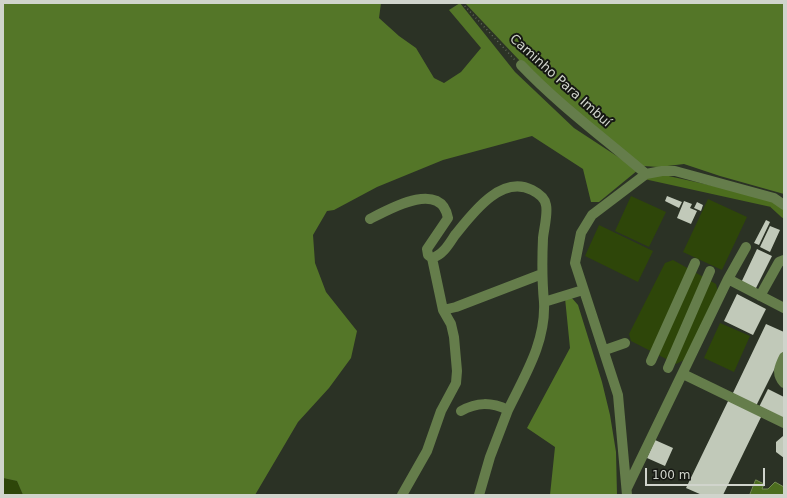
<!DOCTYPE html>
<meta charset="utf-8">
<style>
body{margin:0}
#map{position:relative;width:787px;height:498px;overflow:hidden;background:#2b3225;font-family:"DejaVu Sans",sans-serif}
canvas{display:block}
.frame{position:absolute;inset:0;border:4px solid #d0d4cc;pointer-events:none}
.scale{position:absolute;left:645px;top:468px;width:120px;height:18px;box-sizing:border-box;border:2px solid #d0d4cc;border-top:0;padding-left:5px;font-size:12px;line-height:14px;white-space:nowrap;color:#d0d4cc;-webkit-text-stroke:3px #161813;paint-order:stroke}
</style>
<div id="map">
<canvas width="787" height="498"></canvas>
<div class="frame"></div>
<div class="scale">100 m</div>
</div>
<script>
const c = document.querySelector('canvas').getContext('2d');
c.lineJoin = 'round';
function fill(path, color) {
  c.fillStyle = color;
  c.fill(path, 'evenodd');
}
function strokePath(path, color, width, dash) {
  c.strokeStyle = color;
  c.lineWidth = width;
  c.lineCap = dash ? 'butt' : 'round';
  c.setLineDash(dash || []);
  c.stroke(path);
}
function label(font, color, halo, rows, align = 'center') {
  c.font = font + ' "DejaVu Sans",sans-serif';
  c.lineWidth = 4;
  c.setLineDash([]);
  c.textBaseline = 'middle';
  c.strokeStyle = halo;
  c.fillStyle = color;
  for (const [text, x, y, turn = 0] of rows) {
    c.save();
    c.translate(x, y);
    c.rotate((+turn || 0) * Math.PI / 180);
    c.textAlign = isNaN(turn) ? turn : align;
    if (halo) c.strokeText(text, 0, 0);
    c.fillText(text, 0, 0);
    c.restore();
  }
}
fill(new Path2D(`
 M 631,196 L 666,212 L 649,247 L 615,231 Z
 M 708,199 L 747,217 L 722,270 L 683,252 Z
 M 599,225 L 653,251 L 638,282 L 585,256 Z
 M 673,260 L 716,284 L 718,292 L 684,360 L 676,364 L 631,341 L 629,334 L 665,263 Z
 M 720,323 L 750,336 L 734,372 L 704,358 Z
 M 3,478 L 17,481 L 23,495 L 3,495 Z`), '#2e4609');
fill(new Path2D(`
 M 3,3 L 381,3 L 379,18 L 399,36 L 416,48 L 434,78 L 444,83 L 461,72 L 481,48 L 449,10 L 460,3 L 515,72 L 574,128 L 638,170 L 599,202 L 591,202 L 583,169 L 532,136 L 443,160 L 377,187 L 334,210 L 327,211 L 313,235 L 315,263 L 326,292 L 357,331 L 351,358 L 329,388 L 298,422 L 255,495 L 23,495 L 17,481 L 3,478 Z
 M 465,3 L 784,3 L 784,194 L 720,176 L 684,164 L 659,167 L 643,166 L 575,119 Z
 M 571,297 L 578,305 L 602,382 L 610,415 L 616,452 L 617,495 L 550,495 L 555,447 L 527,428 L 570,348 L 565,298 Z`), '#547628');
const water = new Path2D(`
 M 756,480 L 764,484 L 762,489 L 768,489 L 775,482 L 784,487 L 784,495 L 750,495 Z`);
fill(water, '#4c6d1e');
strokePath(water, '#748c52', 1);
strokePath(new Path2D(`
 M 645,175 L 772,203 L 784,214`), '#4c6d1e', 8);
fill(new Path2D(`
 M 667,196 L 682,202 L 679,208 L 665,201 Z
 M 684,201 L 692,204 L 690,208 L 697,211 L 691,224 L 677,218 Z
 M 697,202 L 703,205 L 701,211 L 694,208 Z
 M 766,220 L 770,222 L 759,245 L 754,243 Z
 M 770,226 L 780,230 L 770,252 L 760,247 Z
 M 757,249 L 772,256 L 754,292 L 740,285 Z
 M 737,294 L 766,309 L 753,335 L 724,321 Z
 M 766,324 L 784,332 L 784,350 L 756,406 L 732,395 Z
 M 768,389 L 784,397 L 784,421 L 758,409 Z
 M 730,397 L 763,413 L 723,495 L 702,495 L 686,488 Z
 M 783,436 L 784,436 L 784,458 L 776,452 L 776,442 Z
 M 655,440 L 673,448 L 665,466 L 647,458 Z`), '#c1c9b9');
strokePath(new Path2D(`
 M 462,3 L 515,60`), '#60665a', 1.5, [1, 3]);
strokePath(new Path2D(`
 M 521,65 C 559,105 604,138 646,174
 M 370,219 C 391,208 441,180 448,218 L 427,249 L 428,255 L 432,258 C 443,255 449,244 455,235 C 472,214 501,174 532,190 C 538,193 545,198 546,205 C 548,214 544,228 543,238 C 542,260 542,281 544,302
 M 728,279 L 784,308
 M 760,296 L 779,262 L 784,260
 M 443,310 L 456,307 L 542,274
 M 605,350 L 625,343
 M 784,357 C 779,367 776,374 784,383
 M 651,361 L 695,263
 M 668,368 L 710,271
 M 683,374 L 784,423
 M 461,411 C 477,402 491,402 508,410 C 525,375 546,342 544,302 L 583,290
 M 627,488 L 728,279 L 746,247
 M 402,495 L 427,451 L 441,411 L 456,383 L 457,371 L 454,337 L 451,324 L 443,310 L 432,258
 M 479,495 L 490,457 L 508,410
 M 627,495 L 618,395 L 575,263 L 581,233 L 592,215 L 646,174 L 662,171 L 675,171 L 774,198 L 784,205`), '#657d4b', 10);
label('13px', '#d0d4cc', '#161813', [
 ["Caminho Para Imbuí",560,81,42]
]);
</script>
